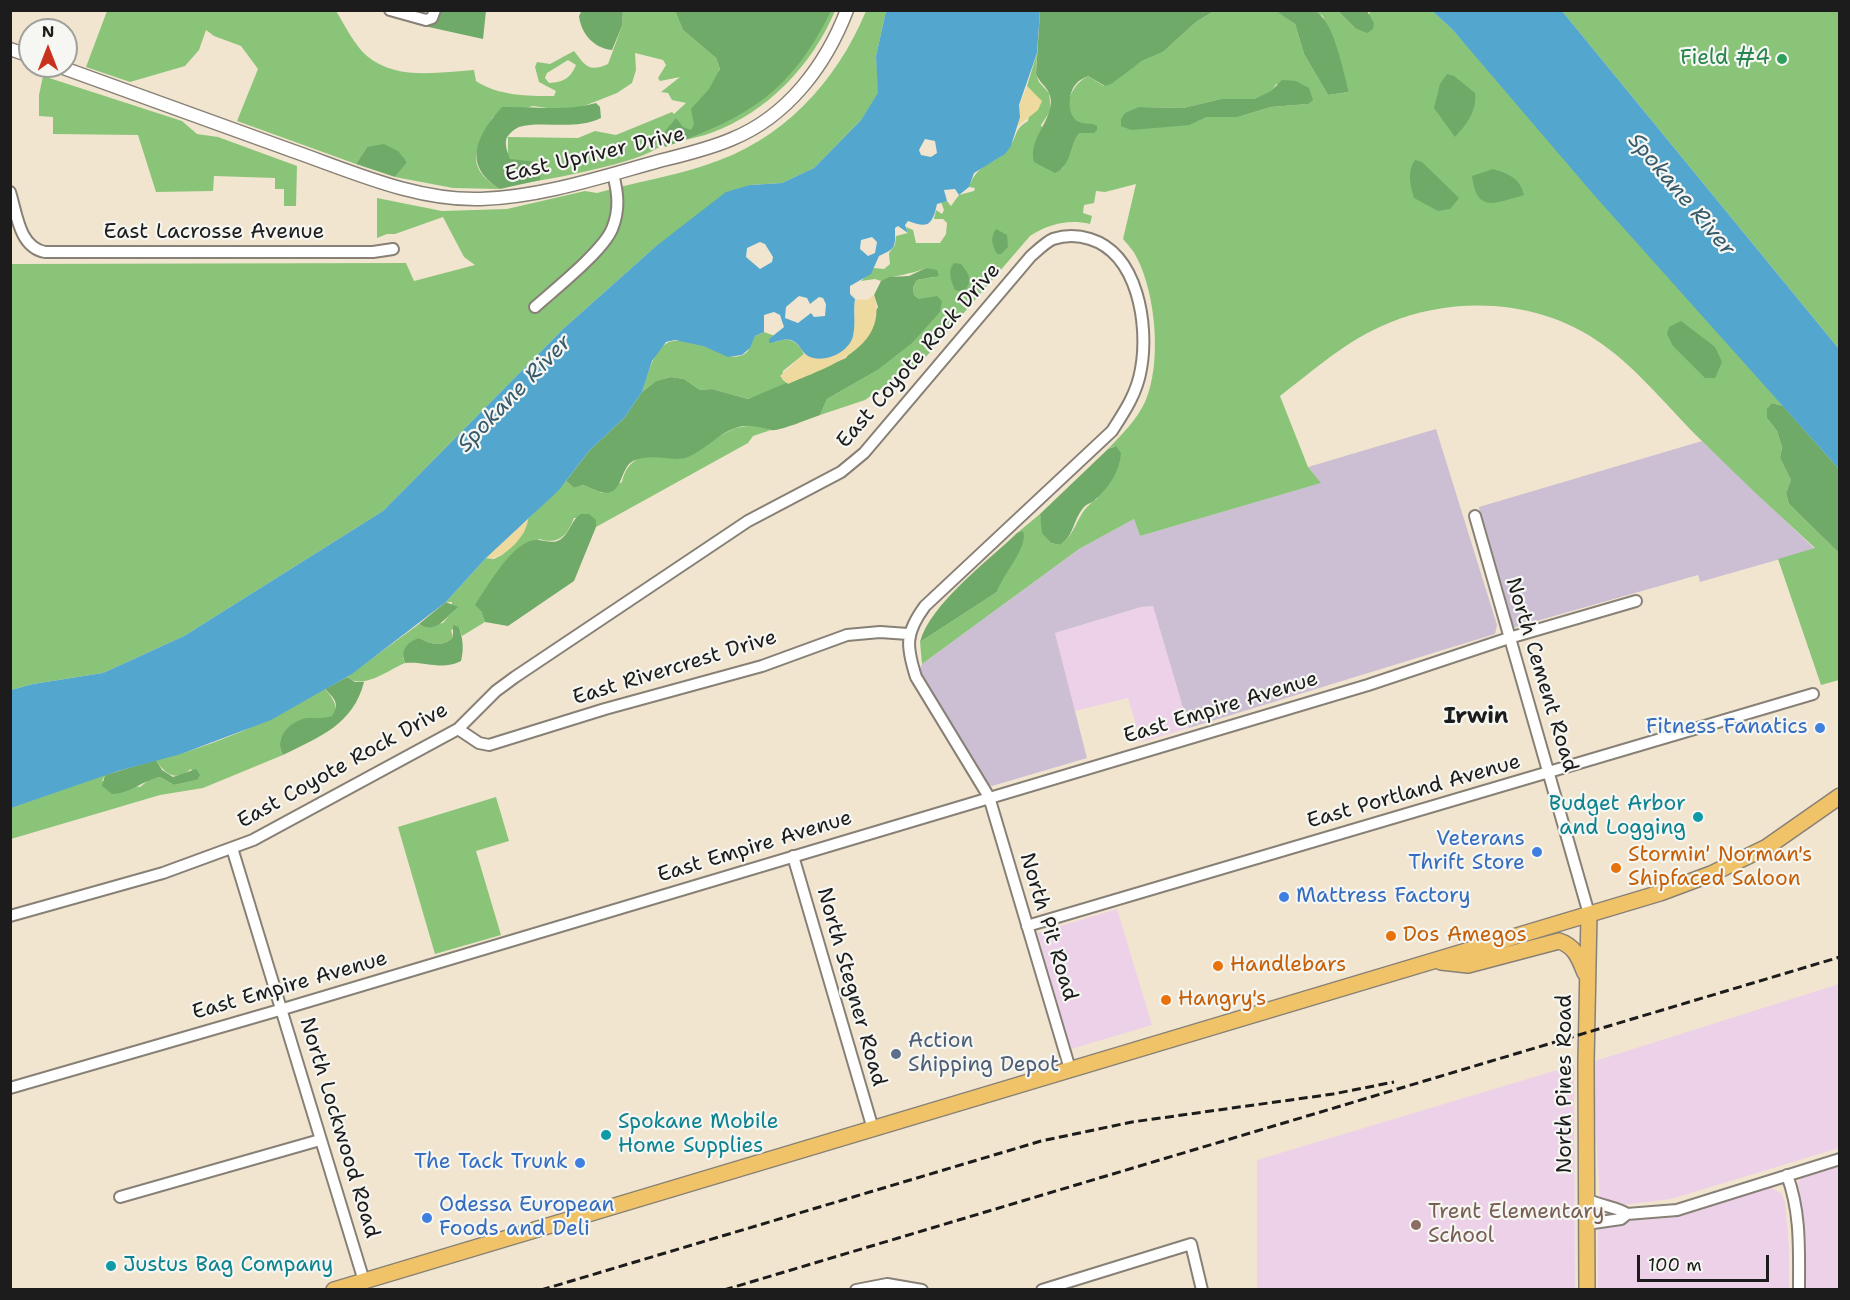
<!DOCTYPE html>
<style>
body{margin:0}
#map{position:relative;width:1850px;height:1300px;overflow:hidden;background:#f2e5cf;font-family:"Shantell Sans",sans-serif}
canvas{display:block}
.frame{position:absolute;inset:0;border:12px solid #1c1c1c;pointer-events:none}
.north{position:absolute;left:18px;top:18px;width:60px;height:60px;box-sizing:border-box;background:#f6f6f2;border:2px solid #9f9f9c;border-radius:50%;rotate:0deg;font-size:16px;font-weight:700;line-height:24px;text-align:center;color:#1c1c1c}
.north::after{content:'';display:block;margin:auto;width:21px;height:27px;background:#c8321e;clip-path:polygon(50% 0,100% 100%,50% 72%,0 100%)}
.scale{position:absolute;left:1637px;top:1255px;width:132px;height:27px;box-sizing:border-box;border:3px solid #1c1c1c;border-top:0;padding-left:8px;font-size:18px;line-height:21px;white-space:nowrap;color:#1c1c1c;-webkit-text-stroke:4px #f6f6f2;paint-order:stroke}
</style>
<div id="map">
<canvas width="1850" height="1300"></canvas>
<div class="frame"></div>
<div class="north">N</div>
<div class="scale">100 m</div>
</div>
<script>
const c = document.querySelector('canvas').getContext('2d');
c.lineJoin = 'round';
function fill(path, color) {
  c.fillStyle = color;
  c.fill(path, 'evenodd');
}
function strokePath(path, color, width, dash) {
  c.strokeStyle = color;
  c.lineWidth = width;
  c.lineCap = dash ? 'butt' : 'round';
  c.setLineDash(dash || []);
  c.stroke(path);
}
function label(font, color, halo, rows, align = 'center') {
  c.font = font + ' "Shantell Sans",sans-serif';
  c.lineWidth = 4.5;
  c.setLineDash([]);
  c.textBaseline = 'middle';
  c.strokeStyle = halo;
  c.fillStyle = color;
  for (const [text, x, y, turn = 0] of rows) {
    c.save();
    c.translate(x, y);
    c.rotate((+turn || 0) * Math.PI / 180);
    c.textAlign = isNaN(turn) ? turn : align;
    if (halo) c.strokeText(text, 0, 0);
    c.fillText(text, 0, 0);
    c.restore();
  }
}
fill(new Path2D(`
 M 1153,606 L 1189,728 L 1141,742 L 1128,698 L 1075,711 L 1055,633 L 1141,607 Z
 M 1117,909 L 1152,1025 L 1071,1049 L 1037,933 Z
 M 1839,984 L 1839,1148 L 1671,1199 L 1615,1206 L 1600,1201 L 1592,1062 Z
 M 1574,1065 L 1575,1289 L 1257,1289 L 1257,1160 Z
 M 1839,1165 L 1839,1289 L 1806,1289 L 1806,1235 L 1798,1182 L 1803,1177 Z
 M 1769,1187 L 1781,1193 L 1785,1202 L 1789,1246 L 1789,1289 L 1598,1290 L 1598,1230 L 1601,1226 L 1610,1222 L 1666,1218 Z`), '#edd1e9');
fill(new Path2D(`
 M 1436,429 L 1497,625 L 1495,634 L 1189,728 L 1153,606 L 1141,607 L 1055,633 L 1087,758 L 992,786 L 985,783 L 919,670 L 922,664 L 1079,549 L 1134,519 L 1140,536 L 1320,483 L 1308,467 Z
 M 1702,441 L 1815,549 L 1700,582 L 1698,575 L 1512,628 L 1481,523 L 1479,507 Z`), '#ccbfd4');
fill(new Path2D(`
 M 107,11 L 336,11 C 345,25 354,45 367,56 C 397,81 439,72 474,70 L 476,81 C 499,96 527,96 554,96 L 556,91 L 539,82 L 535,67 L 537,62 L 550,64 L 574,51 C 585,65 588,73 608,64 L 622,26 L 623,11 L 675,11 L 683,30 L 716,58 L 720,69 L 718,73 L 787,11 L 835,11 C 812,65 768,112 711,133 C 695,139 668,142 654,150 C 626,166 545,180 508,186 L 508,137 L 578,138 L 595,131 L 616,135 L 672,112 L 674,114 L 686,103 L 672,100 L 668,93 L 661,92 L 680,77 L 660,81 L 658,78 L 666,65 L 663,60 L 635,53 L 636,70 L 632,83 L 617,93 L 579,108 L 561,110 L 533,106 L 493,117 C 476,148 463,166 500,189 L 453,188 L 395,177 L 407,161 L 367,147 L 356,164 L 237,121 L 258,69 L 241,46 L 214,36 L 206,30 L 199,50 L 185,66 L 130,82 L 86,67 ZM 568,60 L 576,65 C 570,79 563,82 549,83 L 545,78 L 547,73 Z
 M 866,11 L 886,11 L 876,56 L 879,93 L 861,120 L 814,168 L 782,183 L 750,185 L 655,247 L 563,329 L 383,511 L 184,636 L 103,673 L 33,684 L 11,690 L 11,264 L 406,263 L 414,281 L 475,265 L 464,257 L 443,217 L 395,234 L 387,234 L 377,238 L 377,198 L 442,211 L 507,209 L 585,191 L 597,193 C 635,182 670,177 706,165 C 782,141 836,83 866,11 Z
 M 1214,11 L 1277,11 L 1295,24 L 1304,54 L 1328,95 L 1349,92 L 1323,16 L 1314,11 L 1338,11 L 1355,28 L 1370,13 L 1367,11 L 1432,11 L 1452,29 L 1783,406 L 1772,403 L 1767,418 L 1777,431 L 1782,447 L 1780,458 L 1791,480 L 1786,493 L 1789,504 L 1839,553 L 1839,680 L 1821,685 L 1778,559 L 1815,548 C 1777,513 1739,478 1703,442 C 1669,409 1640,371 1602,344 C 1541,300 1457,295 1389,323 C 1348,339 1314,370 1280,396 L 1308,467 L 1321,483 L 1140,536 L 1134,519 L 1079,549 L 922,664 L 920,642 L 997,592 C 1004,566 1023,558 1023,532 L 1017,533 L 1040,514 L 1043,533 L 1051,543 L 1060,545 C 1078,533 1076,511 1097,499 L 1115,446 L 1108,449 C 1122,434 1136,421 1145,402 C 1162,364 1156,295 1137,258 C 1134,251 1128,245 1123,239 L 1136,184 L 1105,192 L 1096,191 L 1094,203 L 1084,205 L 1083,213 L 1092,216 L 1090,224 C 1068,219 1049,224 1030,236 L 925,358 L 865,400 L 820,415 L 827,399 L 876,371 L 929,299 L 919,299 L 914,295 L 913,287 L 917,280 L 934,277 L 926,268 C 910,275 894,275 881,281 L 875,279 L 861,281 L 874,268 L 884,269 L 890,264 L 889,253 L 895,245 L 896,236 L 908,233 L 906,227 L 913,230 L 916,243 L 940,243 L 946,234 L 947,223 L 943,219 L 934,219 L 936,210 L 942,214 L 944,210 L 941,202 L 947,201 L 951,206 L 959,195 L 974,191 L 975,188 L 969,187 C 979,160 994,167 1009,148 C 1018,136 1013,130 1028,121 L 1033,93 L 1027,86 L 1037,53 L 1036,74 L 1039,82 L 1049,93 L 1051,110 L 1041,125 L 1062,169 C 1069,158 1071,142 1080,133 L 1094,133 C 1088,129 1078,124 1073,118 C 1062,103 1074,83 1088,76 L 1104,86 L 1142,61 L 1163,52 L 1196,22 ZM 1276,84 L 1308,104 L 1271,107 L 1238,117 L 1207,117 L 1190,125 L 1139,107 L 1183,108 L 1221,99 L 1254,99 L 1272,91 Z
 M 1562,11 L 1839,11 L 1839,349 Z
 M 43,76 L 182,121 L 197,134 L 218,137 L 297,166 L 296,206 L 284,206 L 284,189 L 275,189 L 275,178 L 214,176 L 213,191 L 156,192 L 138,135 L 53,134 L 53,117 L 39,116 L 39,95 Z
 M 764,332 L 775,336 L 769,339 L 775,342 C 789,337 797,340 804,354 L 783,371 L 782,379 L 788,384 L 748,399 L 712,389 L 700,390 L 684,379 L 671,377 L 656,381 L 642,392 C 657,343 663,328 716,351 C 724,355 734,359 743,355 C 751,351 751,342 755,336 Z
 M 753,425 L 771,430 L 753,436 L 748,443 L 596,527 L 596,520 L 574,518 C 567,536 559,545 539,539 L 481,611 L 485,622 L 462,636 L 459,627 L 451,630 L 453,637 C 443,648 430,644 419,638 L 403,658 L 405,663 C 390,669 362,691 347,677 L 419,624 L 423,626 L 443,623 L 451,613 L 452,602 L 446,602 L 486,558 L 494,559 L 502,555 L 524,532 L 528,519 L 566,481 L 574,488 L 583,485 L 602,493 L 622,482 C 628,454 650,453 675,459 L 735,428 Z
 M 325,689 C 335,700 345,717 321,720 C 317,720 312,718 307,719 C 290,721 273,738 283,755 L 203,788 L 160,795 L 11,839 L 10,808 L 105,775 L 102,781 L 140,787 L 150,779 L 160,777 L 174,785 L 197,780 L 191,769 C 176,781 166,776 156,760 C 216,746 271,720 325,689 Z
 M 496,797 L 509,841 L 476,851 L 501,935 L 435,954 L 398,827 Z`), '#8ac479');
fill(new Path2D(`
 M 582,10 L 623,11 L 622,26 L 612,50 C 593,48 581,33 579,16 Z
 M 440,11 L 486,11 L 483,39 L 415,24 L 432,23 L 440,15 Z
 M 675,11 L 675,10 L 831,11 C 790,93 749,117 665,147 L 661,136 L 676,118 L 683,127 L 691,130 L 694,124 L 691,109 L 709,89 L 720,69 L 716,58 L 683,30 Z
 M 1040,11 L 1214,11 L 1196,22 L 1163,52 L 1142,61 L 1111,84 L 1105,86 L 1088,76 C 1084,78 1079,80 1076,84 C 1068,92 1066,116 1079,122 C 1085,125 1090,122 1097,126 L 1097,130 L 1094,133 L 1080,133 C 1068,145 1073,165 1055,173 L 1034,162 C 1027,137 1059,115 1049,93 C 1046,86 1039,82 1036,74 Z
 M 1276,11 C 1287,10 1304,8 1314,11 C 1333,16 1344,75 1349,92 L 1328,95 L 1304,54 L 1295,24 Z
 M 1338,11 L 1367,11 L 1374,23 L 1373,29 L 1367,33 L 1355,28 Z
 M 1447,74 L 1454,76 L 1475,93 C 1477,111 1467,124 1455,137 L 1434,108 L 1440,84 Z
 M 1282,80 L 1296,81 L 1309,88 L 1313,100 L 1308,104 L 1271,107 L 1238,117 L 1207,117 L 1190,125 L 1131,130 L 1121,126 L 1121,119 L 1125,113 L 1139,107 L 1183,108 L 1221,99 L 1254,99 L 1271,91 Z
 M 596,103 L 600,107 L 601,118 C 574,131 542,120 519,127 C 514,129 507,135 506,140 C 505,146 508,154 510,159 L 538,162 L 541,169 L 540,180 L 500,189 C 461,165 477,135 502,107 C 535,106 565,112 596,103 Z
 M 384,144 L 398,151 L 407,162 L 395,177 L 356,164 L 367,147 Z
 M 1415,160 L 1422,162 L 1459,198 L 1450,209 L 1438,211 L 1414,198 C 1410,185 1407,171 1415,160 Z
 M 1493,169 C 1509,174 1520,178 1524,195 C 1495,203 1477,214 1472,176 Z
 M 996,229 L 1007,235 L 1008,247 L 1001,254 L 997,254 C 992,245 990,238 996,229 Z
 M 954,263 L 961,264 C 971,276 972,280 964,293 L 955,290 C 951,281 947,271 954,263 Z
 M 926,268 L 937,270 L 939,276 L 917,280 L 913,287 L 914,295 L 919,299 L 937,296 L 942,301 L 940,312 L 912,343 L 876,371 L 827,399 L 820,415 C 811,418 778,432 771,430 C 758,427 749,423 735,428 C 718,434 705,450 688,457 C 671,463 653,452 633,461 C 619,468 624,498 600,492 C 594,490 589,487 583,485 L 574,488 L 566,481 L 589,451 L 625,417 L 642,392 L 656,381 L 671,377 L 684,379 L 700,390 L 712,389 L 748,399 L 846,358 L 878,307 L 874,295 L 881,281 L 889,277 L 909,276 Z
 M 1681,321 L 1715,347 L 1722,362 L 1715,378 L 1705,378 L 1673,346 L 1667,334 L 1669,327 Z
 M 1772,403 L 1783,406 L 1839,469 L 1839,553 L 1789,504 L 1786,493 L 1791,480 L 1780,458 L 1782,447 L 1777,431 L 1767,418 L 1767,409 Z
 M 1116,446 L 1121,453 C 1120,470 1110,486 1097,498 C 1094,502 1089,503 1085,506 C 1073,518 1075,535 1060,545 L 1051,543 L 1042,533 L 1040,514 L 1108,449 Z
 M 581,514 L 589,514 L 596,520 L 596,527 L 574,581 L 508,626 L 485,622 L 481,611 L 475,605 C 487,587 509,548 530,541 C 541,537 552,546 561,539 C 571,531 571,520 581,514 Z
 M 1023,531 C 1029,547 1002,575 997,592 L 920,642 C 930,604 988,561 1017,533 Z
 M 446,602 L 458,607 C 446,616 437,635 419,624 Z
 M 453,625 L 459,627 C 463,639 464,649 461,661 C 441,671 427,661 405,663 C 400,650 407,642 419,638 C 430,644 443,648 453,637 Z
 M 347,677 L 355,682 L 364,682 C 353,725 319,737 283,755 C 273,738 290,720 308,718 C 317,718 322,719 332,716 C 340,704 335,699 325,689 Z
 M 156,760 L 162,770 L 173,777 L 196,769 L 200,775 L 197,780 L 174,785 L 160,777 C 142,781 131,793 112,794 L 102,786 L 105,775 Z`), '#6faa69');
fill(new Path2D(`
 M 1027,86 L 1042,101 L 1038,110 L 1017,127 L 1019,106 Z
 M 874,295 C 890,348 825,368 788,384 L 780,376 L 804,354 L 810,357 L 854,335 L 855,299 L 867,300 Z
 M 528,519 C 527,536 503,561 486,558 Z`), '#eeda9e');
fill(new Path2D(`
 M 886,11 L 1040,11 L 1037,53 L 1019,105 L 1020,117 L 1011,146 L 1005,154 L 974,173 L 969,187 L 959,195 L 955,189 L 944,190 L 947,201 L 937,204 C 932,227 927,228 908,221 L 905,225 L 908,233 L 898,226 L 895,228 C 895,247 897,248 879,256 L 871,274 L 850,286 L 850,294 L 855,299 C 853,310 856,324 853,336 C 849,353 823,364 808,356 C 801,352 800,343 791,340 C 783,338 777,342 769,343 L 769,339 L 784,327 L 780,315 L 774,312 L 764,315 L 764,332 L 755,336 L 750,348 L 742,355 L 728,357 L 703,346 L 675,340 L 666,342 L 652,361 L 642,392 L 625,417 L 589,451 L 559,490 L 486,558 L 446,602 L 352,674 L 271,720 L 181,754 L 118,771 L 11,808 L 11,690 L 33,684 L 103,673 L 184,636 L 383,511 L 563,329 L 655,247 L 726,192 L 750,185 L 782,183 L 814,168 L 861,120 L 878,93 L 876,56 ZM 925,139 L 935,141 L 937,153 L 931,157 L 921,155 L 919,150 ZM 872,237 L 877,242 L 875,253 L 868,256 L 860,249 L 861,240 ZM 760,242 L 765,244 L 773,257 L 772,262 L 760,269 L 746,257 L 747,248 ZM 799,296 L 807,298 L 810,304 L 819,297 L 823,298 L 826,304 L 825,316 L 814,317 L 811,313 L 798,323 L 785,318 L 786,307 Z
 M 1432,11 L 1562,11 L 1839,349 L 1839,469 L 1594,195 L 1452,29 Z`), '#53a7ce');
const minor = new Path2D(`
 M 390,10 L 426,20 L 432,18 L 435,10
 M 10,192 C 17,214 19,247 45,252 L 373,252 L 393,249
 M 535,307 C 554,290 603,251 612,229 C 620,210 618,193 613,174
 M 1475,516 L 1589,914
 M 458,729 L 479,743 L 489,745 L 605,709 L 762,666 L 847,635 L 880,632 L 908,634
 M 232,848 L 364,1281
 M 793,856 L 873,1129
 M 10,916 L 163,873 L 253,840 L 458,729 L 496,691 L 515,677 L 748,521 L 841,472 L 864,453 L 1031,256 C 1038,250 1046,242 1053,239 C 1065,235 1078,235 1090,239 C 1138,254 1149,325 1141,369 C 1137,393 1125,411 1112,431 L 925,606 C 905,633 906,646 916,677 L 989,797 L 1070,1069
 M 1027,926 L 1813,694
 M 10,1088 L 283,1009 L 1368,685 L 1509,638 L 1636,601
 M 1787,1175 C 1801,1213 1799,1249 1799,1290
 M 120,1197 L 320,1140
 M 1586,1199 C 1598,1205 1620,1208 1627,1214
 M 1586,1224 L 1621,1219 L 1627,1214 L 1677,1210 L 1840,1159
 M 856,1290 L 887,1284 L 922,1290
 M 1042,1290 L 1191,1244 L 1202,1290`);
const tertiary = new Path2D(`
 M 10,49 L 30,56
 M 58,66 C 136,94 214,123 293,151 C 353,172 416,201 481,199 C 541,197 601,177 659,161 C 683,155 709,149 732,139 C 788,116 826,65 847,10`);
const primary = new Path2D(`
 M 1441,962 L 1468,965 L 1559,941 C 1575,946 1579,958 1585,973
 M 334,1290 L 1660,893 L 1711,874 L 1767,847 L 1840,796
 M 1587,1290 L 1586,1062 L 1589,914`);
strokePath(minor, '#878076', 14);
strokePath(tertiary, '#878076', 15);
strokePath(primary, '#878076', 18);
strokePath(minor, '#fff', 10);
strokePath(tertiary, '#fff', 12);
strokePath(primary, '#f1c369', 15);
strokePath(new Path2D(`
 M 541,1290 L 1041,1141 L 1132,1122 L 1333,1094 L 1394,1082
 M 724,1290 L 1840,957`), '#1c1c1c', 3, [9, 4.5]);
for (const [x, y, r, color] of [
 [1782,59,6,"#2e9e5b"],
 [1820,728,6,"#3f7fe0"],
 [1698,817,6,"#0f9aa8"],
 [1537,852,6,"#3f7fe0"],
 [1616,868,6,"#e8710a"],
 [1284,897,6,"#3f7fe0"],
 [1391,936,6,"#e8710a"],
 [1218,966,6,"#e8710a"],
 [1166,1000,6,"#e8710a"],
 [896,1054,6,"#5c6f8a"],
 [606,1135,6,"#0f9aa8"],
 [580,1163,6,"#3f7fe0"],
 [427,1218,6,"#3f7fe0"],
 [1416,1225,6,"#8d6e63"],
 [111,1266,6,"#0f9aa8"]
]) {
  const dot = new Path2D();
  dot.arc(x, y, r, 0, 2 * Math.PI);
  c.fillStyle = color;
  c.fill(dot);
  strokePath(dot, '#f6f6f2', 2);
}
label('21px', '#27864d', '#f6f6f2', [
 ["Field #4",1770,59]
], 'right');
label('21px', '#1c1c1c', '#f6f6f2', [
 ["East Upriver Drive",595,155,-13],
 ["East Lacrosse Avenue",214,233],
 ["East Coyote Rock Drive",919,356,-49],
 ["East Rivercrest Drive",675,668,-17],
 ["North Cement Road",1541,675,73],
 ["East Empire Avenue",1221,708,-17],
 ["East Coyote Rock Drive",343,766,-29],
 ["East Portland Avenue",1414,792,-16],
 ["East Empire Avenue",755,847,-17],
 ["North Pit Road",1048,927,73],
 ["East Empire Avenue",290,986,-16],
 ["North Stegner Road",851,987,74],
 ["North Pines Road",1566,1084,-90],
 ["North Lockwood Road",339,1128,73]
]);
label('21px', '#366cbe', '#f6f6f2', [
 ["Fitness Fanatics",1808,728],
 ["Veterans",1525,840],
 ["Thrift Store",1525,864],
 ["Mattress Factory",1296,897,"left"],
 ["The Tack Trunk",568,1163],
 ["Odessa European",439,1206,"left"],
 ["Foods and Deli",439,1230,"left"]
], 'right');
label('21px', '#0d838f', '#f6f6f2', [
 ["Budget Arbor",1686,805,"right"],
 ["and Logging",1686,829,"right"],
 ["Spokane Mobile",618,1123],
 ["Home Supplies",618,1147],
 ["Justus Bag Company",123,1266]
], 'left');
label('21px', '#c56008', '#f6f6f2', [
 ["Stormin' Norman's",1628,856],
 ["Shipfaced Saloon",1628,880],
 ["Dos Amegos",1403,936],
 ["Handlebars",1230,966],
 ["Hangry's",1178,1000]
], 'left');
label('21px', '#4e5e75', '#f6f6f2', [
 ["Action",908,1042],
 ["Shipping Depot",908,1066]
], 'left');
label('21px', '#785e54', '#f6f6f2', [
 ["Trent Elementary",1428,1213],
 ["School",1428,1237]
], 'left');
label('italic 22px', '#355b6c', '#f6f6f2', [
 ["Spokane River",1681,195,50],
 ["Spokane River",515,394,-46]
]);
label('bold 22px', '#1c1c1c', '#f6f6f2', [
 ["Irwin",1476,717]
]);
</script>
